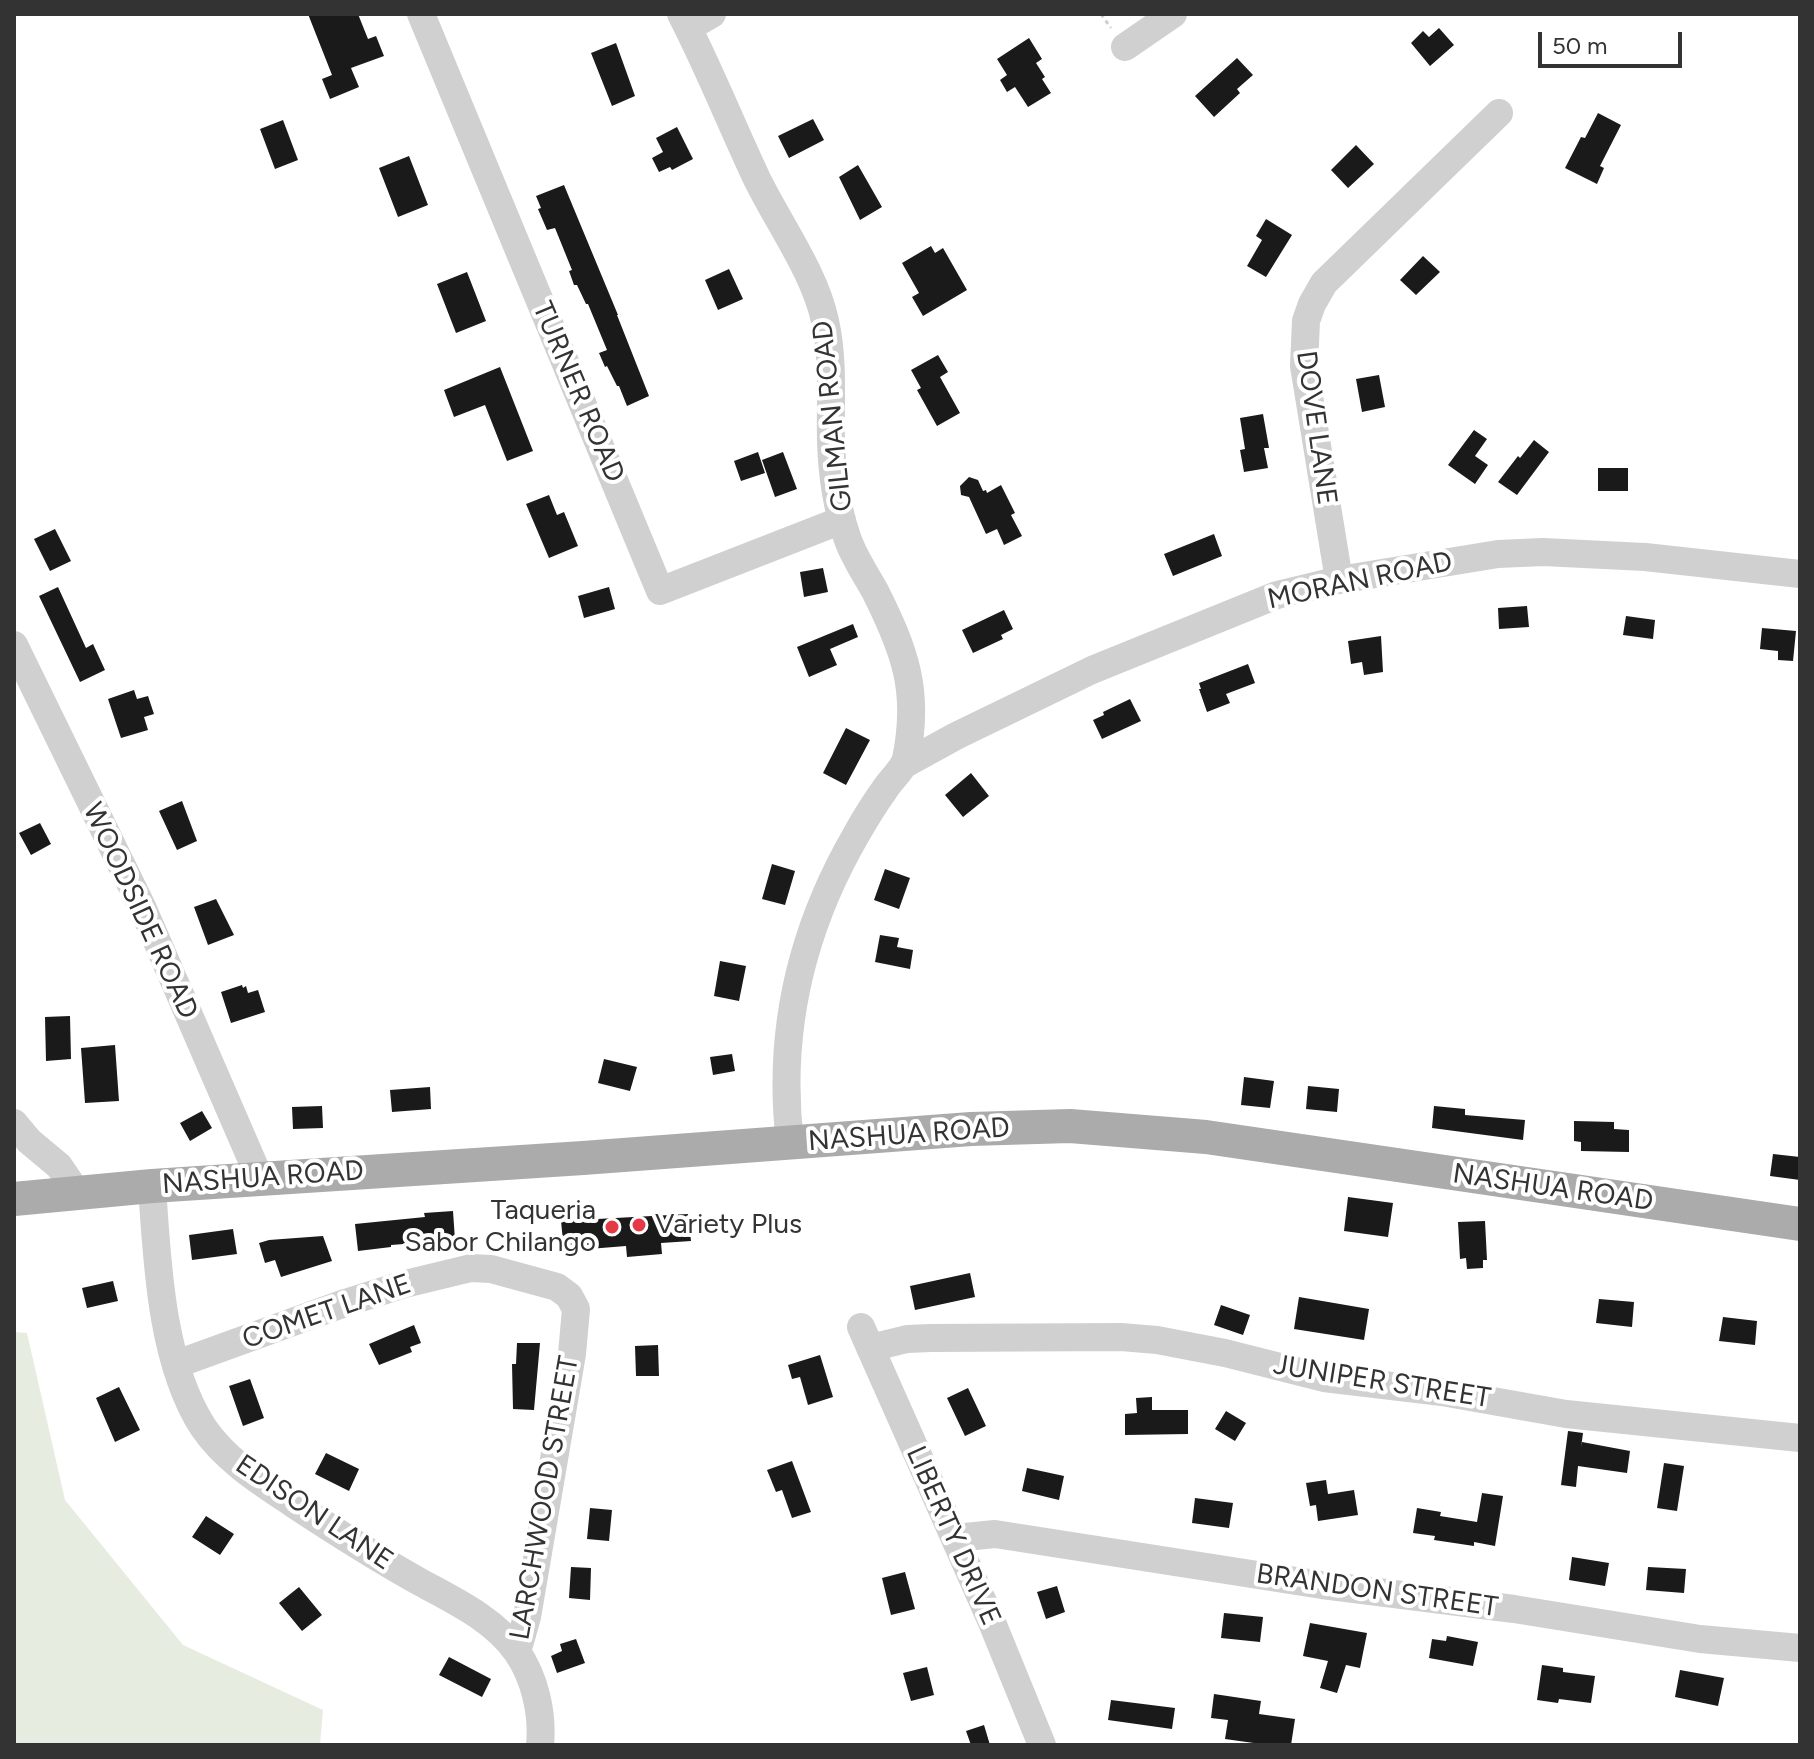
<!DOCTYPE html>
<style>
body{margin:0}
#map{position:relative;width:1814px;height:1759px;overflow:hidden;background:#fff;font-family:Figtree,sans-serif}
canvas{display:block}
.frame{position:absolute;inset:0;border:16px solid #333;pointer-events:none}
.scale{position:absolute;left:1538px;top:32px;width:144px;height:36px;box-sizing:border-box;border:4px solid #333;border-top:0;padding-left:10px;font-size:24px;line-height:28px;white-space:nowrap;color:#333;-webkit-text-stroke:6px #fff;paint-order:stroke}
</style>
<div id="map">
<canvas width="1814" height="1759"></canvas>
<div class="frame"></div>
<div class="scale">50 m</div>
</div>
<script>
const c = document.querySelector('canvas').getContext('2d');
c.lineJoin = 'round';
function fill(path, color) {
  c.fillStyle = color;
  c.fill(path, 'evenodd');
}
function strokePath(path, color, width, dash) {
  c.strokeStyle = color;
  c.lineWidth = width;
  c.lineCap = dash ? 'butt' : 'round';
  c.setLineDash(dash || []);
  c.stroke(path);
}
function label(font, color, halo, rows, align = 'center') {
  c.font = font + ' Figtree,sans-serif';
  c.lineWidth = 8;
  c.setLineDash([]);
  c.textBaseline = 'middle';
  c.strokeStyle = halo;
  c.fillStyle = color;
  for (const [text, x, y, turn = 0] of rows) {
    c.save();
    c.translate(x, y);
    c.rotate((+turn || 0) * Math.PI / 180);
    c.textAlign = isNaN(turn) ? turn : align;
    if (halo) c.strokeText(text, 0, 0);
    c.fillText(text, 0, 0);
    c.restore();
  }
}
fill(new Path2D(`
 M 14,1332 L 27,1333 L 65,1500 L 183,1645 L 323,1710 L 320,1745 L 14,1745 Z`), '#e6ecdf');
fill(new Path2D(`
 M 308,14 L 358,14 L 368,39 L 376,36 L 384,56 L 351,68 L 359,87 L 330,99 L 322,79 L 332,75 Z
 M 1439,28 L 1454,45 L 1430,66 L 1411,43 L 1423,31 L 1429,37 Z
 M 1029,38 L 1042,59 L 1036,63 L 1045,77 L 1042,79 L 1051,93 L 1028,107 L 1015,87 L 1007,92 L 1000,80 L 1007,75 L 997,59 Z
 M 616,43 L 635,96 L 612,106 L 591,53 Z
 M 1237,58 L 1253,75 L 1237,89 L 1240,93 L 1214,117 L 1195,96 Z
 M 1598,113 L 1621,125 L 1600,166 L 1604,168 L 1597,184 L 1565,168 L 1581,137 L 1585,138 Z
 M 813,119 L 824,140 L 789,158 L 778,136 Z
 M 283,120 L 298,160 L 275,169 L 260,129 Z
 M 677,127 L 693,159 L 672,170 L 670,167 L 659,172 L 652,158 L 663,152 L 656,138 Z
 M 1356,145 L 1374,164 L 1348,188 L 1331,170 Z
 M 409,156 L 428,205 L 398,217 L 379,168 Z
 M 858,165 L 882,207 L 860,220 L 839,177 Z
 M 564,185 L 618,315 L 617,315 L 649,396 L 627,406 L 619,386 L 617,386 L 607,366 L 605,367 L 599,353 L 607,350 L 588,304 L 586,304 L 577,285 L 574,285 L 569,271 L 572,270 L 555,228 L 547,230 L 538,209 L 541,208 L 536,196 Z
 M 1266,219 L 1292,235 L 1266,277 L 1247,266 L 1262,240 L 1256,236 Z
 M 931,246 L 935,253 L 943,248 L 967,290 L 923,316 L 912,297 L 919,293 L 902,263 Z
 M 1423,256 L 1440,272 L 1416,295 L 1400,280 Z
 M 729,269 L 743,299 L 718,310 L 705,280 Z
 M 467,272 L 486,321 L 456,333 L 437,284 Z
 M 938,355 L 948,372 L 940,377 L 960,413 L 937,426 L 917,390 L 921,388 L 911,370 Z
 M 500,367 L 533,451 L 507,461 L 485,405 L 454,417 L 444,390 Z
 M 1379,375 L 1385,407 L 1362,412 L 1356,379 Z
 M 1263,414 L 1269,448 L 1264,448 L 1268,468 L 1244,472 L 1240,450 L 1245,449 L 1240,418 Z
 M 1474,430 L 1487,439 L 1475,456 L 1488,465 L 1475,484 L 1448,465 Z
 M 1534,440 L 1549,452 L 1517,495 L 1498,482 L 1518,456 L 1520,458 Z
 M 758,452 L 765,473 L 741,481 L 734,461 Z
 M 783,452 L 797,489 L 775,497 L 762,460 Z
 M 1598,468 L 1628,468 L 1628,491 L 1598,491 Z
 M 969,477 L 978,480 L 983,491 L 986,490 L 987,493 L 1001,485 L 1015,513 L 1011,515 L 1022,536 L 1004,545 L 997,529 L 986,534 L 969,497 L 961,495 L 960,486 Z
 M 549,495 L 557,515 L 564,512 L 578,546 L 549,558 L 526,504 Z
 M 55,529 L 71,561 L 50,571 L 34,539 Z
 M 1214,534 L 1222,556 L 1173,576 L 1164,554 Z
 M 823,568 L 828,592 L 804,597 L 800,572 Z
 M 58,587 L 86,648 L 93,644 L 105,670 L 80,682 L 39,596 Z
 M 609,587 L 615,609 L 584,618 L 578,596 Z
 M 1527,606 L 1529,627 L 1499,629 L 1498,608 Z
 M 1004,610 L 1013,629 L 1001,635 L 1003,639 L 973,653 L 962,630 Z
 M 1626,616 L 1655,620 L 1653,639 L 1623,635 Z
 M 853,624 L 858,637 L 830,649 L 837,665 L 809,677 L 797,647 Z
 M 1762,628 L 1796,631 L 1793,661 L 1778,660 L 1778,651 L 1760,649 Z
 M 1381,636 L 1383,672 L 1364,675 L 1362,662 L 1351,664 L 1348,641 Z
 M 1248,664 L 1255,683 L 1226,694 L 1230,703 L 1207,712 L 1199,689 L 1201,689 L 1199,683 Z
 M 134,690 L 137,699 L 148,696 L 154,714 L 144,717 L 148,730 L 121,738 L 108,699 Z
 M 1130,699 L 1141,721 L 1102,739 L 1093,720 L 1104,715 L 1103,712 Z
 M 846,728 L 870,740 L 846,785 L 823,773 Z
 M 971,773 L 989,796 L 963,817 L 945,795 Z
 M 182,801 L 197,841 L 177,850 L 159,811 Z
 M 40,823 L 51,844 L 31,855 L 19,833 Z
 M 772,864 L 795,871 L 785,905 L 762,899 Z
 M 885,869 L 910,878 L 899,909 L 874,900 Z
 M 216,899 L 234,935 L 208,945 L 194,907 Z
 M 880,935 L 899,938 L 897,947 L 913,950 L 910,969 L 875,962 Z
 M 720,961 L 746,966 L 739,1001 L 714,996 Z
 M 242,985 L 243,988 L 246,986 L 248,993 L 258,990 L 265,1012 L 231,1023 L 221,992 Z
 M 70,1016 L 71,1059 L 46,1061 L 45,1017 Z
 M 115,1045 L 119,1101 L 85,1103 L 81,1048 Z
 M 732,1054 L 735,1071 L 713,1075 L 710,1057 Z
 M 604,1059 L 637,1067 L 630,1091 L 598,1083 Z
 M 1244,1077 L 1274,1081 L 1270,1108 L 1241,1105 Z
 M 1308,1086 L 1339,1089 L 1337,1112 L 1306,1109 Z
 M 430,1087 L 431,1109 L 392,1112 L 390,1090 Z
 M 322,1106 L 323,1128 L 293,1129 L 292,1107 Z
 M 1434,1106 L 1465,1109 L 1465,1115 L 1525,1120 L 1523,1140 L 1432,1128 Z
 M 202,1111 L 212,1128 L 190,1141 L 180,1123 Z
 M 1574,1121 L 1614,1122 L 1614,1129 L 1629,1130 L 1629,1152 L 1581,1151 L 1581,1142 L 1574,1141 Z
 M 1773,1154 L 1800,1157 L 1800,1180 L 1770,1176 Z
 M 1348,1197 L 1393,1203 L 1388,1237 L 1344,1231 Z
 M 453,1211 L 455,1240 L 391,1245 L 391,1247 L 358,1251 L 355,1224 L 425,1217 L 424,1213 Z
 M 688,1214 L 691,1241 L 661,1243 L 662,1254 L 627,1257 L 626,1246 L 564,1251 L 561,1221 Z
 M 1485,1221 L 1487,1260 L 1483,1260 L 1483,1268 L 1467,1269 L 1466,1258 L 1460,1259 L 1458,1222 Z
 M 233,1229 L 237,1254 L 192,1260 L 189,1235 Z
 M 323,1236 L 332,1261 L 281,1277 L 275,1260 L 265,1263 L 259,1243 L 269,1240 Z
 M 970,1273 L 975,1297 L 915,1310 L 910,1286 Z
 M 113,1281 L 118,1301 L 87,1308 L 82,1288 Z
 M 1299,1297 L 1369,1309 L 1364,1340 L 1294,1329 Z
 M 1599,1299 L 1634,1302 L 1632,1327 L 1596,1323 Z
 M 1221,1305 L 1250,1315 L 1243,1335 L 1214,1325 Z
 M 1723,1317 L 1757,1321 L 1755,1345 L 1719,1341 Z
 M 414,1325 L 421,1343 L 410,1347 L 412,1352 L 379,1365 L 369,1344 Z
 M 517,1343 L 540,1343 L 534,1410 L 513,1409 L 512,1364 L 516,1364 Z
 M 658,1345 L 659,1376 L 636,1376 L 635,1346 Z
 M 820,1355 L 833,1397 L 808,1405 L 800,1377 L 792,1379 L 788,1365 Z
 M 250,1379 L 264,1418 L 243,1426 L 229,1386 Z
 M 119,1387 L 140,1430 L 115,1442 L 96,1398 Z
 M 968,1388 L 986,1426 L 965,1436 L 947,1398 Z
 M 1152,1397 L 1152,1410 L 1188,1410 L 1188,1434 L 1125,1435 L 1125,1414 L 1137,1413 L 1136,1398 Z
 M 1226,1411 L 1246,1423 L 1235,1441 L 1215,1429 Z
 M 1568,1431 L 1583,1433 L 1581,1448 L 1582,1442 L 1630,1451 L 1627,1473 L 1578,1466 L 1576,1487 L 1561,1485 Z
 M 326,1453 L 359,1469 L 349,1491 L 315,1474 Z
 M 792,1461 L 811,1512 L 792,1518 L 782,1490 L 776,1492 L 767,1470 Z
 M 1664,1463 L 1684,1466 L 1677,1511 L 1657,1508 Z
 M 1027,1468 L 1064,1476 L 1059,1500 L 1022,1491 Z
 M 1326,1480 L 1328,1494 L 1354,1490 L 1358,1515 L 1318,1521 L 1316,1505 L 1310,1506 L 1306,1483 Z
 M 1482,1493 L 1503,1496 L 1495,1546 L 1474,1542 L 1474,1546 L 1434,1540 L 1435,1536 L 1413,1533 L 1417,1508 L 1441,1512 L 1440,1516 L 1477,1522 Z
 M 1195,1498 L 1233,1503 L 1229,1528 L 1192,1523 Z
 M 590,1508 L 612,1510 L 609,1541 L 587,1539 Z
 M 206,1516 L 234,1534 L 220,1555 L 192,1537 Z
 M 1572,1557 L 1609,1563 L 1605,1586 L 1569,1580 Z
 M 571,1567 L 591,1568 L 590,1600 L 569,1598 Z
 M 1648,1567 L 1686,1569 L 1684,1593 L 1646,1590 Z
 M 905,1572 L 915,1609 L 891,1615 L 882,1578 Z
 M 1057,1586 L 1065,1612 L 1046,1619 L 1037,1592 Z
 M 299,1587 L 322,1615 L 302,1631 L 279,1603 Z
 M 1224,1613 L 1263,1617 L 1260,1642 L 1221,1638 Z
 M 1310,1623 L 1367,1633 L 1360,1668 L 1346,1665 L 1337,1693 L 1320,1688 L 1328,1661 L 1303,1656 Z
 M 1447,1636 L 1478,1642 L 1473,1666 L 1429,1658 L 1432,1639 L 1446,1641 Z
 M 576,1639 L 585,1663 L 557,1673 L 551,1656 L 562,1651 L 560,1644 Z
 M 449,1657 L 491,1679 L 482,1697 L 439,1675 Z
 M 1542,1665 L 1563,1668 L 1563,1672 L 1595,1676 L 1591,1703 L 1559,1699 L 1558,1703 L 1537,1700 Z
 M 927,1667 L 934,1695 L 911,1701 L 903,1673 Z
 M 1680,1670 L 1724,1678 L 1718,1706 L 1675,1697 Z
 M 1214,1694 L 1261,1701 L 1259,1714 L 1295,1719 L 1291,1745 L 1268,1745 L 1225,1739 L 1228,1720 L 1211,1718 Z
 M 1111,1700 L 1175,1708 L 1172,1729 L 1108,1720 Z
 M 984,1725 L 990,1745 L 971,1745 L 966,1731 Z`), '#1a1a1a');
strokePath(new Path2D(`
 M 1101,14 L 1111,28`), '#cdcdcd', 3, [4, 4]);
strokePath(new Path2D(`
 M 421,14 L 660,591 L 842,520
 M 681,14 C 709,68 731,124 757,179 C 779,224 815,273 825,321 C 834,361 830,401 831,442 C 832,473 837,508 847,537 C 853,556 865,573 875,591 C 905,651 920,691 906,759 C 903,770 891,779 885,789 C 875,803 865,819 856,835 C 801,930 777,1034 790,1143
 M 688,28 L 712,14
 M 1125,47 L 1173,14
 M 1339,580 L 1304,366 L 1306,321 L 1312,304 L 1324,283 L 1499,113
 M 14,645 L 143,909 L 260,1179
 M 905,764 L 956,736 L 1092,670 L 1277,595 L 1339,580 L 1498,554 L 1543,552 L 1645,557 L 1800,574
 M 14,1123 L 29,1141 L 59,1166 L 76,1191
 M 152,1186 C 157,1261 161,1362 203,1427 C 226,1461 262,1483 295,1505 C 336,1532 377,1558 420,1582 C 453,1600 494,1619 517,1652 C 535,1678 543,1714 540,1745
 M 861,1327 L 991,1620 L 1042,1745
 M 870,1348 L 907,1339 L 931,1338 L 1121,1337 L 1157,1340 L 1225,1353 L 1324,1378 L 1442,1392 L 1566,1414 L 1800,1438
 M 177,1364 L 345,1303 L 405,1284 L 471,1268 L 491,1269 L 557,1287 L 569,1296 L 576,1309 L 572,1354 L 527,1617 L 517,1652
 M 955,1538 L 995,1534 L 1322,1585 L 1514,1609 L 1700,1639 L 1800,1648`), '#d0d0d0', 28);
strokePath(new Path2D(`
 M 14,1199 L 152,1186 L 583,1158 L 971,1129 L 1070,1126 L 1206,1137 L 1800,1224`), '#ababab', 34);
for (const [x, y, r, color] of [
 [639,1225,8,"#e63946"],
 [612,1227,8,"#e63946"]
]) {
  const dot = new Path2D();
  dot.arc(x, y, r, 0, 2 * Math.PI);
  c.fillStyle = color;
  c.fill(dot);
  strokePath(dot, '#fff', 3);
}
label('28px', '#333', '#fff', [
 ["TURNER ROAD",578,392,67],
 ["GILMAN ROAD",833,416,-96],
 ["DOVE LANE",1316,428,82],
 ["MORAN ROAD",1360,581,-12],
 ["WOODSIDE ROAD",140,911,65],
 ["NASHUA ROAD",909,1135,-4],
 ["NASHUA ROAD",263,1178,-4],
 ["NASHUA ROAD",1553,1188,8],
 ["COMET LANE",327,1312,-19],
 ["JUNIPER STREET",1382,1382,9],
 ["LARCHWOOD STREET",545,1498,-80],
 ["EDISON LANE",314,1513,34],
 ["LIBERTY DRIVE",953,1536,66],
 ["BRANDON STREET",1377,1591,8]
]);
label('28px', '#333', '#fff', [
 ["Taqueria",596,1211],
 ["Sabor Chilango",596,1243],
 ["Variety Plus",655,1225,"left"]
], 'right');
</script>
